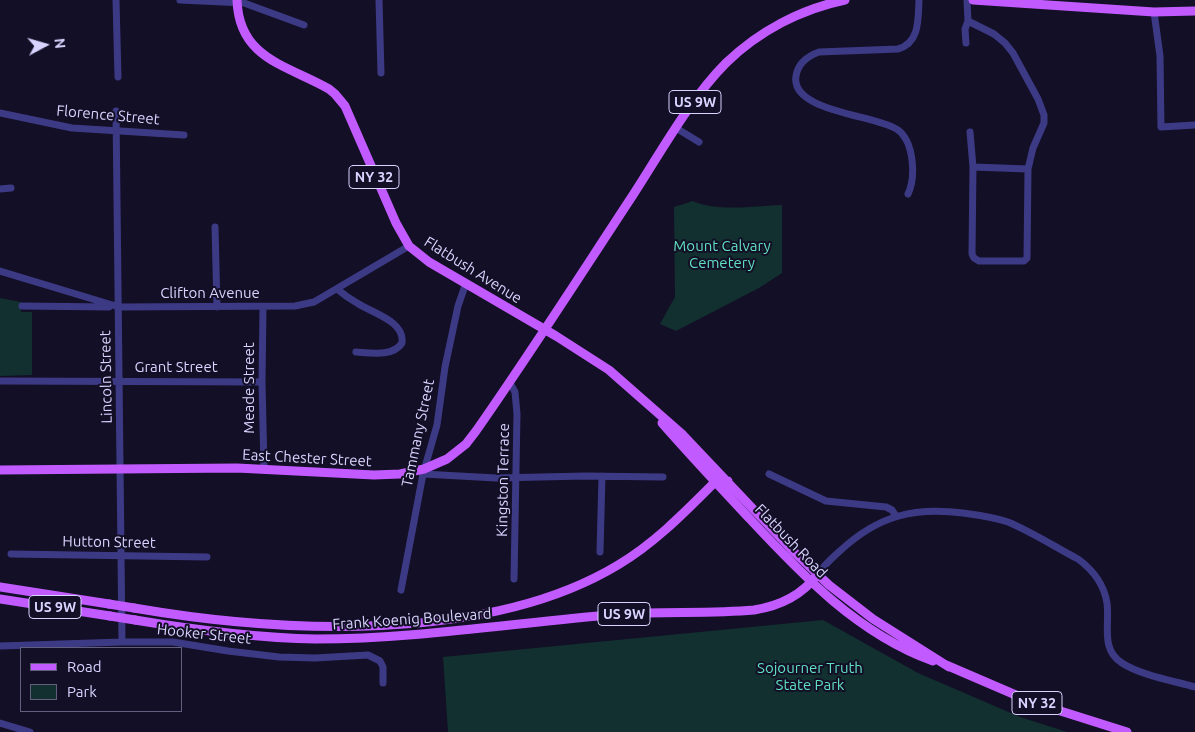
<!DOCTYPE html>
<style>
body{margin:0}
#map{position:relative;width:1195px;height:732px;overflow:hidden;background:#130f26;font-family:Ubuntu,sans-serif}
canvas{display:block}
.legend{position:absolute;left:20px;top:647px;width:162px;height:65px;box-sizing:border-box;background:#130f26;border:1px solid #625e7d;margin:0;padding:6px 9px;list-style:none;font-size:15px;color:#d9d4ff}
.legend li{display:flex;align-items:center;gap:10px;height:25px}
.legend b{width:25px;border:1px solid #625e7d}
.north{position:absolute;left:20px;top:20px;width:50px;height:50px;-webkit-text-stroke:4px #130f26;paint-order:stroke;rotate:84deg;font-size:14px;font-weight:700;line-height:20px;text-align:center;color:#d9d4ff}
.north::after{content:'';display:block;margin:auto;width:18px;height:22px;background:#d9d4ff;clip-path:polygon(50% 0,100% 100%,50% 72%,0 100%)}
</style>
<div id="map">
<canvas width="1195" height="732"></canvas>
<ul class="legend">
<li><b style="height:6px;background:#c25bff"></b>Road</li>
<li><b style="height:14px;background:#12302f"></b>Park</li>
</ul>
<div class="north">N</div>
</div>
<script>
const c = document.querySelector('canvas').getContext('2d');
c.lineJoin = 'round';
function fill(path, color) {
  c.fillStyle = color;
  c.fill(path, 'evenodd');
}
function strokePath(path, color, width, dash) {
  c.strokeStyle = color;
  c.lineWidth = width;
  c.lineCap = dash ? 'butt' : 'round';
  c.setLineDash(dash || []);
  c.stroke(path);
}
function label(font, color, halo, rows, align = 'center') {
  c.font = font + ' Ubuntu,sans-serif';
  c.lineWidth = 4;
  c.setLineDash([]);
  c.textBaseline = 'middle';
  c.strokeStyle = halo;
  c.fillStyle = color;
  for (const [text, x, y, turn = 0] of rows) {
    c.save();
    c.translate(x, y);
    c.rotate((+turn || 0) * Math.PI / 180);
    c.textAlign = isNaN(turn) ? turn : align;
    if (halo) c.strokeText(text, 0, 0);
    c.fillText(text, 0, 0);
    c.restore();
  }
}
fill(new Path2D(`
 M 693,201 C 716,212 756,206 782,205 L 782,273 L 759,288 L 676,331 L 660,324 L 675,297 L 674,207 Z
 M 0,298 L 21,302 L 21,312 L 32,312 L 32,375 L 0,376 Z
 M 823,620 L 918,673 L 1020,717 L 1067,732 L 448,732 L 443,657 Z`), '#12302f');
strokePath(new Path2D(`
 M 116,0 L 118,77
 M 180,0 L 244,3 L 304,25
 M 379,0 L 381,73
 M 1154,12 L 1160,56 L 1161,127 L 1195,125
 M 968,21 L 994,34 L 1005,43 L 1013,53 L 1038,99 L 1044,115 L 1044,123 L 1033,148 L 1028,169 L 1027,258 L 1024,261 L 979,261 L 974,258 L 972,254 L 973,167 L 970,132
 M 966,43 L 965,29 L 968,21 L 967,0
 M 116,111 L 122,642
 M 0,113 L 72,128 L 184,135
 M 676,128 L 699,142
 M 973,167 L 1028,169
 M 0,189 L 11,188
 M 908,194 C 916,177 914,142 898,130 C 877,115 790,112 796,76 C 798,63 808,56 819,52 L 898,49 C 920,43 918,19 919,0
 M 215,227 L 217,307
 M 0,271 L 119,307 L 295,306 L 314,302 L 409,246
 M 337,289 C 343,294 350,299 357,303 C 372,313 405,321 402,343 C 393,357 371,353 356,352
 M 22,306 L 109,307
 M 263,307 L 262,382 L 264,469
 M 0,381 L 262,382
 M 510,383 L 515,392 L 517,414 L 514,579
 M 423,474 L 496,478 L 585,476 L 663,477
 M 769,474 L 826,501 L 886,507 L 892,510 L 896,516
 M 600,552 L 602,476
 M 11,554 L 207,557
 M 817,575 C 824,565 832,558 841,550 C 878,516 913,507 963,513 C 978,515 993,517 1008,522 C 1032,532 1055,547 1078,559 C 1093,570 1104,584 1107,603 C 1110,624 1100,649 1122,663 C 1140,675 1174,681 1195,687
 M 401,590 L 423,474 L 437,425 L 445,367 L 458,306 L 466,283
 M 0,646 L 122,642 L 173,642 L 228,651 L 279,657 L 315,658 L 368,655 L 380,661 L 383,667 L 383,683
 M 0,723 L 30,732`), '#3d3a85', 7);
strokePath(new Path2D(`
 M 237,0 C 239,59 287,65 329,89 L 335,94 L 345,106 L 396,223 L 409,246 L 429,262 L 556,336 L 609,370 L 683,435 L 793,551 L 829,585 L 873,619 L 949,667
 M 973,0 L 1154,12 L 1195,11
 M 662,423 C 690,455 720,487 749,518 C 802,575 858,634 933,661
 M 0,470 L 237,468 L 374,475 L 400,474 L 424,469 L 447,459 L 466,444 L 476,431 C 530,354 581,274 633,195 C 661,152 690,99 726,63 C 759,31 801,9 845,0
 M 0,587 L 109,604
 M 0,599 L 110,616
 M 134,608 C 279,633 487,644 618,565 C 655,543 685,512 715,482 L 720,481 L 728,481
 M 135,620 C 195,630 255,638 316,639 C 418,639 519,622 621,614 C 665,611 710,614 754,610 C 779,606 802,595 817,575
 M 946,665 L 1032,702 L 1127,732`), '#c25bff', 9);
strokePath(new Path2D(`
 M 109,604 L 134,608
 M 110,616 L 135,620`), '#c25bff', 9);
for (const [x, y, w] of [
 [695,102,52],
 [374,177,50],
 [55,607,52],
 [624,614,52],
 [1037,703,50]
]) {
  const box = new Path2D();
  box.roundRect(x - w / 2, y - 11.5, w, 23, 4);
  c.fillStyle = '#130f26';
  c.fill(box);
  strokePath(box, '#d9d4ff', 1);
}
label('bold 14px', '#d9d4ff', null, [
 ["US 9W",695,102],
 ["NY 32",374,177],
 ["US 9W",55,607],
 ["US 9W",624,614],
 ["NY 32",1037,703]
]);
label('15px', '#d9d4ff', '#130f26', [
 ["Florence Street",108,115,5],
 ["Flatbush Avenue",473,270,32],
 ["Clifton Avenue",210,293],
 ["Grant Street",176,367],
 ["Lincoln Street",106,377,-91],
 ["Meade Street",249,388,-90],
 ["Tammany Street",418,433,-78],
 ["East Chester Street",307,458,3],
 ["Kingston Terrace",503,480,-89],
 ["Flatbush Road",791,541,46],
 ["Hutton Street",109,542,1],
 ["Frank Koenig Boulevard",412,619,-4],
 ["Hooker Street",204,634,6]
]);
label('15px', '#5fe0c0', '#130f26', [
 ["Mount Calvary",722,246],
 ["Cemetery",722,263],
 ["Sojourner Truth",810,668],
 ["State Park",810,685]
]);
</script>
